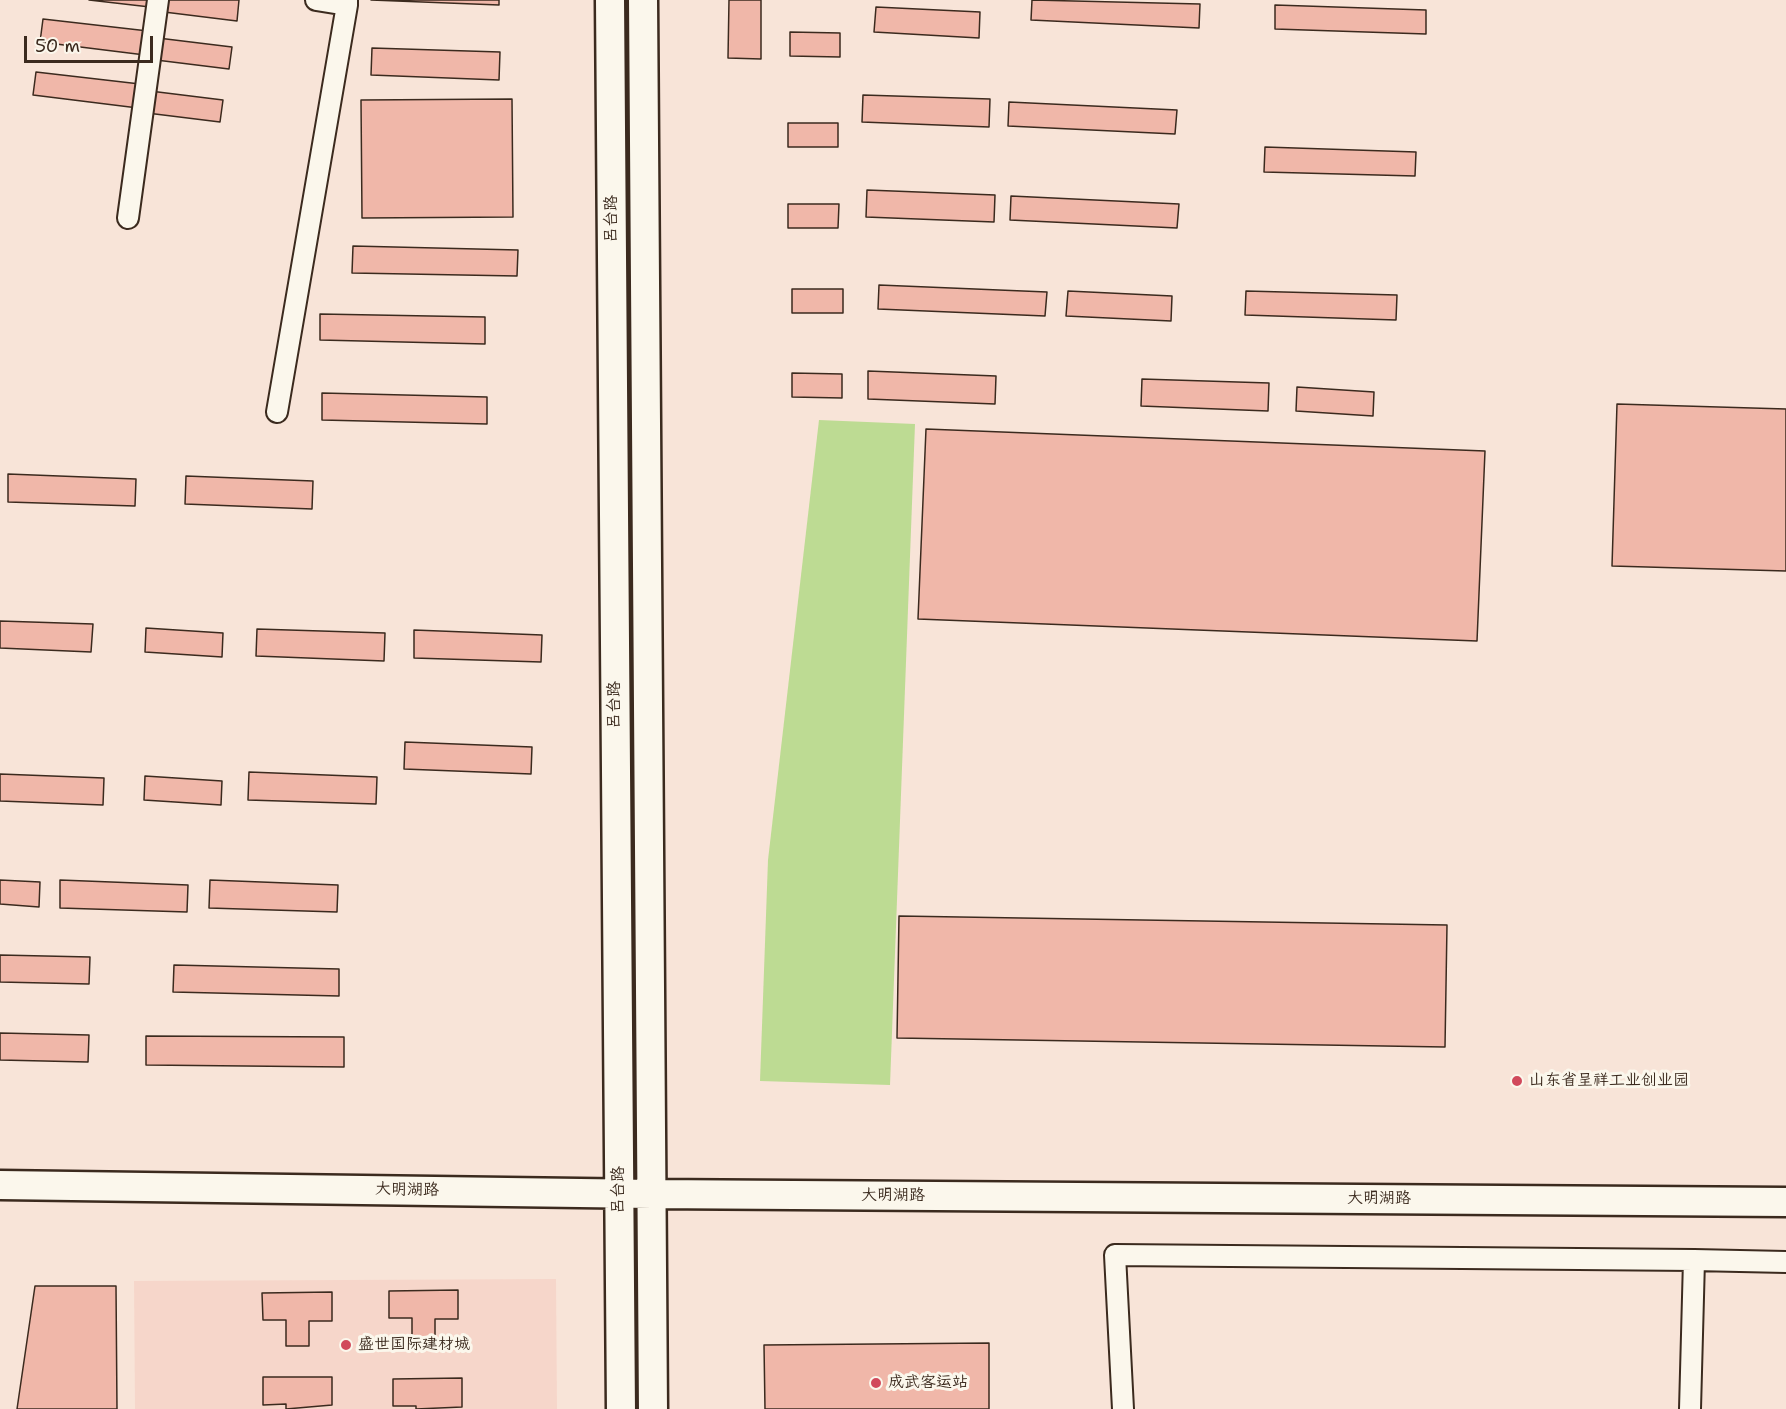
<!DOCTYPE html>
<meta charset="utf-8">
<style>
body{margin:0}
#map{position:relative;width:1786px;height:1409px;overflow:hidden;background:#f8e4d8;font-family:"Shantell Sans",sans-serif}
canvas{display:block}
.scale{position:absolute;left:24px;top:36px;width:129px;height:27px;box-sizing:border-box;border:3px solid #3b2a1e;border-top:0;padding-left:8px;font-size:18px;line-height:21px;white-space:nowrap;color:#3b2a1e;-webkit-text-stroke:4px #fbf7ec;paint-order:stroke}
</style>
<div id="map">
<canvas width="1786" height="1409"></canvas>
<div class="scale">50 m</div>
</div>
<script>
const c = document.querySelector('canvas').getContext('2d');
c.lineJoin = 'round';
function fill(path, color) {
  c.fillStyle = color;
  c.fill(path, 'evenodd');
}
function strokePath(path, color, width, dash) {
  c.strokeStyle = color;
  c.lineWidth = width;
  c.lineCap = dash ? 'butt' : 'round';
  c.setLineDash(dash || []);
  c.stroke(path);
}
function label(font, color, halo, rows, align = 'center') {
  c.font = font + ' "Shantell Sans","LXGW WenKai TC",sans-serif';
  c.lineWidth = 6;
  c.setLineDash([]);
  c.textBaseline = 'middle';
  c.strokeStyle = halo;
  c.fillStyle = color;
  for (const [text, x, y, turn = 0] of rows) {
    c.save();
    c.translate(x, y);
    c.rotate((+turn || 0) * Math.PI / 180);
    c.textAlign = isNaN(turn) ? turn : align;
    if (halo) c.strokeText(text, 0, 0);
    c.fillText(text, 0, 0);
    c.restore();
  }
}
fill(new Path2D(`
 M 556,1279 L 557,1409 L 135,1409 L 134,1281 Z`), '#f6d6ca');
fill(new Path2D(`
 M 819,420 L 915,424 L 890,1085 L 760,1081 L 768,860 Z`), '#bddb93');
const building = new Path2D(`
 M 89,0 L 151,0 L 150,7 Z
 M 165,0 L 239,0 L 237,21 L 164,12 Z
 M 371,0 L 499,0 L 499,5 Z
 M 729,0 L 761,0 L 761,59 L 728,58 Z
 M 1032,0 L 1200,4 L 1199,28 L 1031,20 Z
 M 1275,5 L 1426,10 L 1426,34 L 1275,29 Z
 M 876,7 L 980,12 L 979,38 L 874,32 Z
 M 43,19 L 148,31 L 145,55 L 40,42 Z
 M 790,32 L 840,33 L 840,57 L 790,56 Z
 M 158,38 L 232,47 L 229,69 L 156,60 Z
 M 372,48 L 500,52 L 499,80 L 371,75 Z
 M 36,72 L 140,84 L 138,108 L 33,95 Z
 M 150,91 L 223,100 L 220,122 L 147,113 Z
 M 863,95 L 990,99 L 989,127 L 862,122 Z
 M 512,99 L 513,217 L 362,218 L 361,100 Z
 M 1009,102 L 1177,110 L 1175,134 L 1008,126 Z
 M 788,123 L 838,123 L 838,147 L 788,147 Z
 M 1265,147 L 1416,152 L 1415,176 L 1264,172 Z
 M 867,190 L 995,195 L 994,222 L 866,217 Z
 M 1011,196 L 1179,204 L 1177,228 L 1010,220 Z
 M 788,204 L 839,204 L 838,228 L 788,228 Z
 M 353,246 L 518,250 L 517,276 L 352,273 Z
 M 879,285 L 1047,292 L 1045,316 L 878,309 Z
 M 792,289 L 843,289 L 843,313 L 792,313 Z
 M 1068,291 L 1172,296 L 1171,321 L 1066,316 Z
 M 1246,291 L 1397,295 L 1396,320 L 1245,315 Z
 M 320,314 L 485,317 L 485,344 L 320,340 Z
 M 868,371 L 996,376 L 995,404 L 868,399 Z
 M 792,373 L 842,374 L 842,398 L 792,397 Z
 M 1142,379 L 1269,383 L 1268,411 L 1141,406 Z
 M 1297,387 L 1374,392 L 1373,416 L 1296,411 Z
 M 322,393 L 487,397 L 487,424 L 322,420 Z
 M 1617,404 L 1786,409 L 1786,571 L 1612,566 Z
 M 926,429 L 1485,451 L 1477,641 L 918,619 Z
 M 8,474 L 136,479 L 135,506 L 8,502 Z
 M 186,476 L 313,481 L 312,509 L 185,504 Z
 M 0,621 L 93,624 L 91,652 L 0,648 Z
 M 146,628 L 223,633 L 222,657 L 145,652 Z
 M 257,629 L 385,633 L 384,661 L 256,656 Z
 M 414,630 L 542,635 L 541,662 L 414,658 Z
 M 405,742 L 532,747 L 531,774 L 404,769 Z
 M 249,772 L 377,777 L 376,804 L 248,800 Z
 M 0,774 L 104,778 L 103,805 L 0,801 Z
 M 145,776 L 222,781 L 221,805 L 144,800 Z
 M 0,880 L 40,882 L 39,907 L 0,904 Z
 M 60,880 L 188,885 L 187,912 L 60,908 Z
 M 210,880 L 338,885 L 337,912 L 209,908 Z
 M 899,916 L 1447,925 L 1445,1047 L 897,1038 Z
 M 0,955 L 90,957 L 89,984 L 0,982 Z
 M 174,965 L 339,969 L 339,996 L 173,992 Z
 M 0,1033 L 89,1035 L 88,1062 L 0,1060 Z
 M 146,1036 L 344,1037 L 344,1067 L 146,1065 Z
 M 35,1286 L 116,1286 L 117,1409 L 17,1409 Z
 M 458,1290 L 458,1319 L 435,1319 L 435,1344 L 412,1344 L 412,1318 L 389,1318 L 389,1291 Z
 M 332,1292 L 332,1321 L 309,1321 L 309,1346 L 286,1346 L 286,1320 L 263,1320 L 262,1293 Z
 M 989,1343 L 989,1409 L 765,1409 L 764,1345 Z
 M 263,1377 L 332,1377 L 332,1405 L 286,1409 L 286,1404 L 263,1405 Z
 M 462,1378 L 462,1407 L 416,1409 L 416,1406 L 393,1406 L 393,1379 Z`);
fill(building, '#f0b7a9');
strokePath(building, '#3b2a1e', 1.5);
const street = new Path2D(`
 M 316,0 L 347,5 L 347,0
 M 128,218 L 158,0
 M 277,412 L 347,5
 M 1694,1260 L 1786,1262
 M 1123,1409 L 1115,1255 L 1694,1260 L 1690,1409`);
const secondary = new Path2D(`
 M 610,0 L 621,1409
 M 643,0 L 653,1409
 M 0,1185 L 652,1194 L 1786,1202`);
strokePath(street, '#3b2a1e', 24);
strokePath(secondary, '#3b2a1e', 33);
strokePath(street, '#fbf7ec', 20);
strokePath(secondary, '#fbf7ec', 28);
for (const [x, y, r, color] of [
 [1517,1081,6,"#d1495b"],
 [346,1345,6,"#d1495b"],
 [876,1383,6,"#d1495b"]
]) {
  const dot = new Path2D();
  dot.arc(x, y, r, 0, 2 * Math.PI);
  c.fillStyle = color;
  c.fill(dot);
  strokePath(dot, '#fbf7ec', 2);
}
label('16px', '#3b2a1e', '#fbf7ec', [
 ["吕台路",612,219,-90],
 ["吕台路",615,705,-90],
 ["大明湖路",407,1190,1],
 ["吕台路",619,1190,-90],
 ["大明湖路",893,1196],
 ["大明湖路",1379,1199]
]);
label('16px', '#3b2a1e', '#fbf7ec', [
 ["山东省呈祥工业创业园",1529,1081],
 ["盛世国际建材城",358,1345],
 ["成武客运站",888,1383]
], 'left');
</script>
